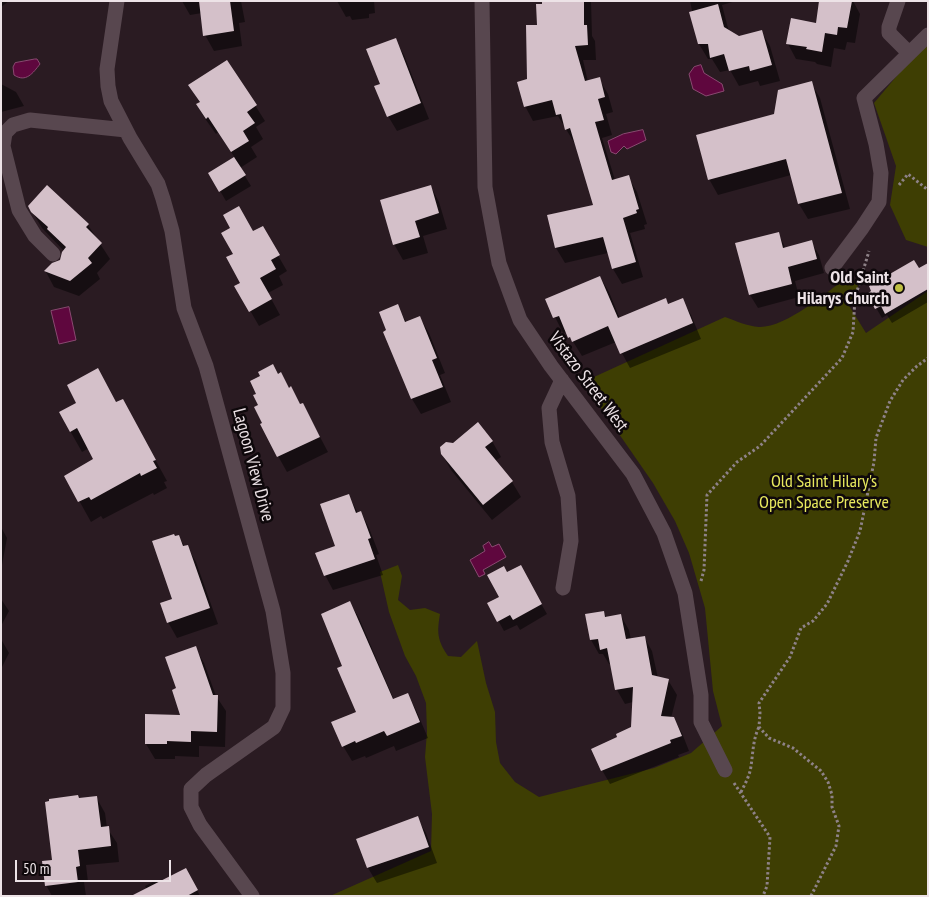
<!DOCTYPE html>
<style>
body{margin:0}
#map{position:relative;width:929px;height:897px;overflow:hidden;background:#2a1b22;font-family:"PT Sans Narrow",sans-serif}
canvas{display:block}
.frame{position:absolute;inset:0;border:2px solid #ede3e7;pointer-events:none}
.scale{position:absolute;left:15px;top:860px;width:156px;height:22px;box-sizing:border-box;border:2px solid #ede3e7;border-top:0;padding-left:6px;font-size:15px;line-height:18px;white-space:nowrap;color:#ede3e7;-webkit-text-stroke:4px #0e080b;paint-order:stroke}
</style>
<div id="map">
<canvas width="929" height="897"></canvas>
<div class="frame"></div>
<div class="scale">50 m</div>
</div>
<script>
const c = document.querySelector('canvas').getContext('2d');
c.lineJoin = 'round';
function fill(path, color) {
  c.fillStyle = color;
  c.fill(path, 'evenodd');
}
function strokePath(path, color, width, dash) {
  c.strokeStyle = color;
  c.lineWidth = width;
  c.lineCap = dash ? 'butt' : 'round';
  c.setLineDash(dash || []);
  c.stroke(path);
}
function label(font, color, halo, rows, align = 'center') {
  c.font = font + ' "PT Sans Narrow",sans-serif';
  c.lineWidth = 5;
  c.setLineDash([]);
  c.textBaseline = 'middle';
  c.strokeStyle = halo;
  c.fillStyle = color;
  for (const [text, x, y, turn = 0] of rows) {
    c.save();
    c.translate(x, y);
    c.rotate((+turn || 0) * Math.PI / 180);
    c.textAlign = isNaN(turn) ? turn : align;
    if (halo) c.strokeText(text, 0, 0);
    c.fillText(text, 0, 0);
    c.restore();
  }
}
fill(new Path2D(`
 M 928,44 L 928,247 L 906,240 L 890,205 L 896,166 L 874,103 L 911,59 Z
 M 847,277 L 858,283 L 857,299 L 848,304 L 866,333 L 928,291 L 928,896 L 330,896 L 431,851 L 432,814 L 425,757 L 427,732 L 426,703 L 416,676 L 405,656 L 389,612 L 380,572 L 398,565 L 402,576 L 398,600 L 410,610 L 425,608 L 440,614 C 437,632 437,640 448,656 L 461,657 L 477,641 L 486,683 L 495,712 L 496,742 L 500,763 L 515,782 L 539,797 L 654,768 L 691,753 L 722,726 L 713,691 L 705,608 L 689,553 L 675,521 L 653,483 L 583,382 L 725,317 C 736,321 747,326 759,327 C 785,328 828,292 847,277 Z`), '#3e3e03');
const water = new Path2D(`
 M 35,59 L 37,59 L 40,64 C 33,73 26,83 14,75 L 13,67 L 15,63 Z
 M 701,65 L 704,73 L 722,84 L 724,91 L 706,96 L 693,89 L 689,74 L 694,67 Z
 M 643,130 L 646,140 L 627,149 L 624,146 L 616,154 L 611,152 L 608,141 L 623,134 Z
 M 69,307 L 76,340 L 59,344 L 51,311 Z
 M 489,542 L 492,547 L 499,544 L 506,557 L 483,570 L 485,574 L 479,577 L 470,560 L 485,551 L 483,546 Z`);
fill(water, '#5f073e');
strokePath(water, '#8a4971', 1);
fill(new Path2D(`
 M 1,1 L 9,1 L 1,7 Z
 M 182,1 L 241,1 L 245,22 L 239,23 L 242,46 L 214,51 L 205,35 L 202,13 L 190,15 Z
 M 374,1 L 375,13 L 369,14 L 369,18 L 352,20 L 350,16 L 346,17 L 337,1 Z
 M 543,1 L 591,1 L 592,36 L 595,41 L 596,60 L 583,60 L 588,82 L 599,79 L 608,94 L 613,112 L 606,114 L 612,135 L 602,138 L 615,180 L 628,177 L 637,192 L 647,224 L 644,225 L 645,229 L 630,233 L 643,277 L 622,284 L 613,269 L 608,253 L 565,263 L 556,248 L 549,216 L 595,206 L 575,144 L 558,116 L 533,121 L 525,106 Z
 M 690,1 L 736,1 L 722,5 L 729,32 L 738,37 L 761,31 L 770,46 L 780,81 L 760,86 L 758,81 L 739,86 L 730,70 L 720,72 L 712,59 L 708,59 L 699,44 Z
 M 821,1 L 853,1 L 860,14 L 855,43 L 847,42 L 845,50 L 834,48 L 831,67 L 817,64 L 815,62 L 796,59 L 788,44 L 817,24 Z
 M 395,40 L 404,55 L 429,119 L 397,131 L 388,116 L 381,85 Z
 M 227,61 L 265,121 L 256,127 L 263,139 L 251,147 L 257,157 L 240,168 L 251,186 L 226,201 L 210,174 L 235,158 L 218,132 L 216,134 L 206,120 L 197,105 L 200,103 L 190,85 Z
 M 811,83 L 820,98 L 850,209 L 808,219 L 799,204 L 791,175 L 718,195 L 709,179 Z
 M 1,84 L 16,92 L 24,106 L 1,112 Z
 M 431,187 L 439,202 L 447,229 L 423,236 L 428,253 L 403,260 L 394,244 Z
 M 29,206 L 88,225 L 110,259 L 97,273 L 100,279 L 79,296 L 54,287 L 46,272 L 52,264 L 61,261 L 64,251 L 42,228 Z
 M 262,228 L 287,271 L 279,276 L 283,285 L 268,293 L 280,315 L 259,326 L 236,286 L 242,283 L 234,254 L 253,233 Z
 M 778,233 L 786,249 L 811,242 L 819,255 L 824,273 L 795,281 L 799,297 L 758,308 L 750,295 Z
 M 600,277 L 609,292 L 620,319 L 669,306 L 682,300 L 691,315 L 701,339 L 630,368 L 616,342 L 582,356 L 567,332 L 563,333 L 555,317 Z
 M 928,285 L 928,302 L 892,323 L 887,315 L 882,318 L 868,294 Z
 M 397,306 L 407,323 L 420,318 L 429,333 L 445,373 L 440,375 L 451,402 L 421,414 L 412,399 L 384,332 L 388,331 Z
 M 278,375 L 301,406 L 303,405 L 328,452 L 287,472 L 278,456 L 264,424 L 259,405 Z
 M 117,403 L 134,421 L 167,481 L 164,482 L 167,488 L 154,495 L 153,493 L 103,519 L 101,516 L 91,522 L 66,477 L 95,460 L 89,448 L 82,452 L 60,413 Z
 M 492,441 L 501,457 L 495,461 L 512,482 L 521,497 L 492,520 L 451,470 L 442,454 L 453,444 Z
 M 348,495 L 358,513 L 361,512 L 369,528 L 379,554 L 376,555 L 383,575 L 333,590 L 325,575 L 337,547 Z
 M 1,527 L 7,538 L 2,565 L 1,564 Z
 M 179,537 L 185,547 L 187,546 L 196,562 L 218,624 L 177,638 L 168,622 L 173,599 L 175,538 Z
 M 520,567 L 547,614 L 520,630 L 517,625 L 504,631 L 489,604 L 501,597 L 507,574 Z
 M 1,599 L 9,611 L 1,626 Z
 M 350,603 L 359,618 L 394,700 L 407,694 L 416,710 L 428,738 L 396,751 L 394,746 L 366,758 L 365,756 L 352,761 L 343,746 L 357,712 L 343,667 Z
 M 603,612 L 607,618 L 621,616 L 629,630 L 631,640 L 644,637 L 652,651 L 658,678 L 668,680 L 677,695 L 671,718 L 673,718 L 682,733 L 689,751 L 678,755 L 679,757 L 610,784 L 602,770 L 619,738 L 633,728 L 633,702 L 625,704 L 617,690 L 611,663 L 609,664 L 603,654 L 599,654 L 591,640 L 586,615 Z
 M 1,639 L 9,653 L 1,669 Z
 M 195,648 L 204,663 L 216,696 L 226,711 L 225,747 L 199,746 L 199,757 L 175,756 L 175,759 L 155,759 L 146,744 L 182,716 L 178,689 Z
 M 96,797 L 105,813 L 107,828 L 117,843 L 119,862 L 86,865 L 88,882 L 84,882 L 86,896 L 52,896 L 46,885 L 53,861 L 79,799 Z
 M 417,818 L 426,833 L 437,863 L 377,883 L 368,868 L 357,840 Z
 M 157,880 L 159,883 L 194,884 L 200,896 L 150,896 L 145,886 Z`), '#0007');
fill(new Path2D(`
 M 199,1 L 230,1 L 234,31 L 203,36 Z
 M 542,1 L 584,1 L 584,25 L 587,25 L 588,45 L 575,46 L 585,81 L 600,77 L 605,97 L 598,99 L 604,120 L 595,122 L 612,180 L 629,175 L 639,209 L 636,210 L 637,213 L 623,218 L 636,262 L 612,269 L 603,237 L 555,248 L 547,215 L 593,205 L 570,128 L 565,130 L 561,114 L 556,115 L 552,100 L 524,107 L 517,82 L 527,79 L 526,25 L 537,25 L 536,4 L 542,4 Z
 M 819,1 L 852,1 L 847,28 L 838,27 L 837,35 L 825,33 L 822,52 L 806,49 L 807,47 L 786,44 L 791,18 L 816,23 Z
 M 718,4 L 724,27 L 739,36 L 762,30 L 772,65 L 750,71 L 749,66 L 729,71 L 724,54 L 710,58 L 708,44 L 698,44 L 689,12 Z
 M 396,38 L 421,103 L 387,117 L 374,86 L 380,84 L 366,49 Z
 M 227,60 L 257,105 L 247,112 L 255,123 L 243,131 L 249,141 L 231,152 L 208,117 L 206,119 L 196,104 L 200,102 L 188,85 Z
 M 812,81 L 842,193 L 798,204 L 786,159 L 708,180 L 696,135 L 774,114 L 778,90 Z
 M 234,157 L 246,175 L 219,192 L 208,173 Z
 M 47,185 L 89,224 L 86,227 L 102,243 L 88,258 L 92,263 L 70,281 L 44,271 L 52,263 L 60,260 L 62,252 L 66,247 L 47,229 L 48,227 L 31,212 L 28,206 Z
 M 431,185 L 439,213 L 415,221 L 420,237 L 393,245 L 380,200 Z
 M 239,206 L 253,231 L 263,226 L 280,255 L 271,260 L 276,269 L 260,278 L 272,299 L 249,312 L 234,286 L 240,283 L 226,257 L 233,254 L 221,233 L 230,228 L 223,215 Z
 M 779,232 L 783,248 L 812,240 L 817,259 L 788,267 L 792,284 L 749,295 L 735,243 Z
 M 914,260 L 919,268 L 928,263 L 928,289 L 885,314 L 881,306 L 875,309 L 867,294 L 871,291 L 869,286 Z
 M 600,276 L 618,318 L 666,298 L 668,304 L 683,298 L 693,323 L 620,354 L 608,326 L 572,342 L 570,337 L 568,338 L 559,316 L 553,318 L 545,299 Z
 M 398,304 L 405,322 L 420,316 L 437,358 L 432,360 L 443,387 L 411,399 L 383,332 L 386,330 L 379,312 Z
 M 273,364 L 278,374 L 281,372 L 289,388 L 291,386 L 300,404 L 303,403 L 320,437 L 277,457 L 260,424 L 262,423 L 254,407 L 258,405 L 253,395 L 256,394 L 250,381 L 260,376 L 258,372 Z
 M 98,368 L 116,402 L 123,399 L 156,460 L 153,461 L 157,468 L 141,476 L 140,473 L 91,500 L 89,497 L 78,502 L 64,476 L 93,459 L 77,428 L 70,432 L 59,412 L 76,403 L 67,385 Z
 M 478,422 L 493,441 L 485,447 L 513,481 L 483,505 L 441,454 L 440,447 L 446,442 L 453,443 Z
 M 349,494 L 356,513 L 361,511 L 371,538 L 368,539 L 375,559 L 324,576 L 315,553 L 335,546 L 320,504 Z
 M 174,534 L 175,536 L 179,535 L 183,546 L 188,545 L 210,608 L 167,623 L 160,603 L 172,599 L 152,541 Z
 M 521,565 L 542,604 L 513,620 L 510,615 L 497,622 L 487,603 L 499,597 L 487,575 L 504,566 L 507,572 Z
 M 350,601 L 393,699 L 408,693 L 420,722 L 387,736 L 384,731 L 356,743 L 355,741 L 342,747 L 331,722 L 356,712 L 337,668 L 342,666 L 321,614 Z
 M 604,611 L 605,617 L 621,614 L 626,639 L 645,636 L 652,675 L 669,679 L 661,716 L 674,717 L 682,736 L 670,740 L 671,743 L 601,771 L 591,749 L 617,737 L 616,734 L 631,727 L 633,687 L 615,690 L 607,648 L 600,650 L 598,639 L 590,640 L 585,614 Z
 M 196,646 L 213,695 L 218,695 L 217,732 L 191,731 L 191,742 L 167,741 L 167,744 L 145,744 L 145,714 L 180,715 L 172,690 L 176,688 L 165,657 Z
 M 78,795 L 79,798 L 97,796 L 101,827 L 109,826 L 111,846 L 78,850 L 80,866 L 76,867 L 78,882 L 45,886 L 42,861 L 52,860 L 45,802 L 49,801 L 49,799 Z
 M 418,816 L 429,847 L 367,868 L 356,839 Z
 M 186,868 L 198,890 L 187,896 L 131,896 Z`), '#d4c0c9');
strokePath(new Path2D(`
 M 899,185 L 908,174 L 928,190
 M 701,581 L 704,570 L 707,495 L 737,462 L 760,446 L 842,358 L 853,332 L 855,298 L 869,251
 M 734,783 L 770,837 L 767,886 L 763,896
 M 741,792 C 745,784 750,775 751,766 C 753,753 753,739 759,727
 M 811,896 L 836,846 L 839,826 L 832,807 L 832,795 L 828,782 L 821,771 L 793,748 L 769,738 L 759,727 L 760,713 L 759,703 L 790,657 L 801,628 L 813,621 L 827,604 L 848,561 L 860,531 L 874,462 L 876,438 L 890,401 L 903,380 L 917,366 L 928,358`), '#8e8288', 3, [2.5, 2.5]);
strokePath(new Path2D(`
 M 117,1 L 107,69 L 108,86 L 111,101 L 130,138 L 158,184 L 163,199 L 172,231 L 184,308 L 206,366 L 273,611 L 283,673 L 283,708 L 274,727 L 206,775 L 191,789 L 191,807 L 200,825 L 252,896
 M 482,1 L 485,187 L 499,263 L 520,320 L 551,366 L 633,474 L 664,533 L 685,593 L 701,695 L 701,722 L 725,770
 M 898,1 L 889,27 L 889,33 L 908,52
 M 53,254 L 35,236 L 19,210 L 3,146 L 5,133 L 13,125 L 30,120 L 126,130
 M 832,268 L 862,228 L 879,202 L 881,173 L 876,144 L 864,98 L 928,35
 M 562,380 L 549,408 L 552,442 L 568,496 L 571,541 L 563,588`), '#58474f', 15);
for (const [x, y, r, color] of [
 [899,288,5,"#bebf42"]
]) {
  const dot = new Path2D();
  dot.arc(x, y, r, 0, 2 * Math.PI);
  c.fillStyle = color;
  c.fill(dot);
  strokePath(dot, '#0e080b', 2);
}
label('bold 18px', '#ede3e7', '#0e080b', [
 ["Old Saint",889,278],
 ["Hilarys Church",889,299]
], 'right');
label('18px', '#ede3e7', '#0e080b', [
 ["Vistazo Street West",588,382,53],
 ["Lagoon View Drive",253,465,75]
]);
label('18px', '#e8e95e', '#0e080b', [
 ["Old Saint Hilary's",824,482],
 ["Open Space Preserve",824,503]
]);
</script>
